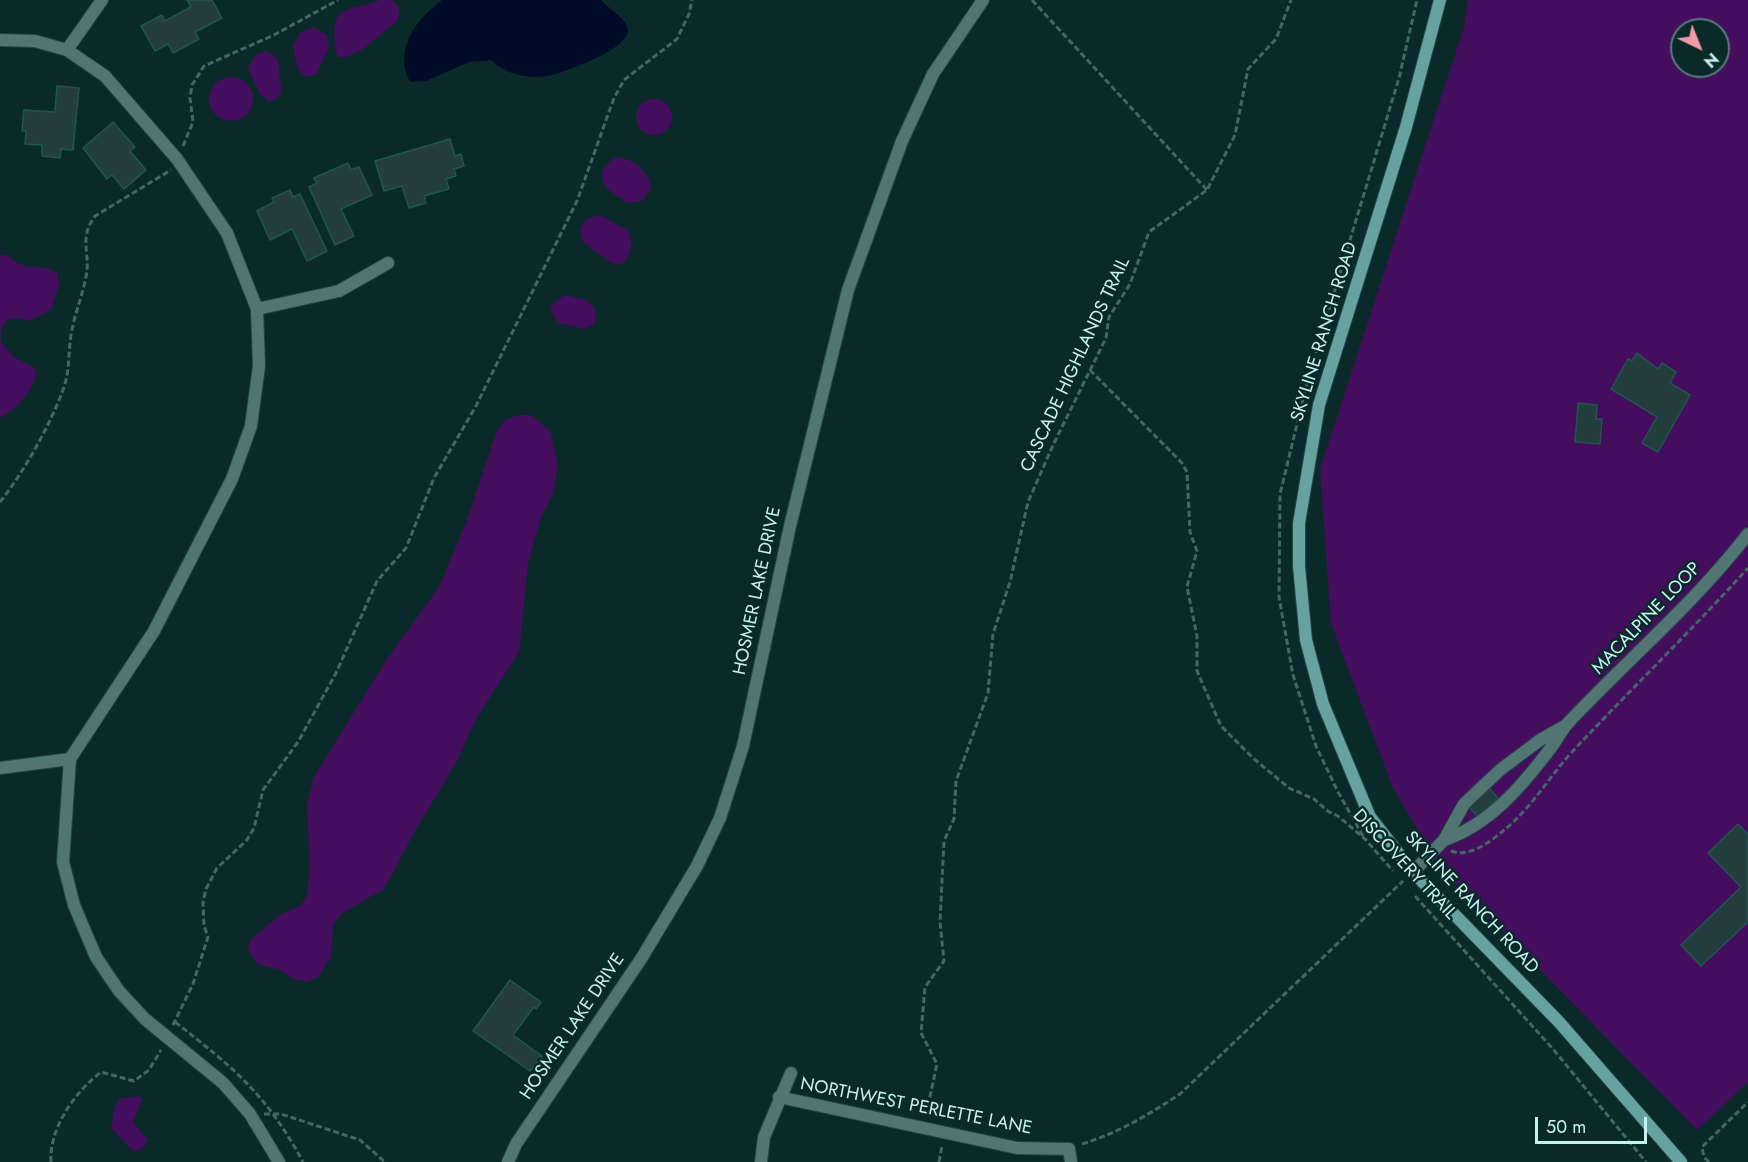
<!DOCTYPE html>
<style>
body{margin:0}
#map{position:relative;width:1748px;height:1162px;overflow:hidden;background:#0a2a2a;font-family:Jost,sans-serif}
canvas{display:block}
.north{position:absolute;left:1670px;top:18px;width:60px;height:60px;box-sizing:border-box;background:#0a2a2a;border:2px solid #557a79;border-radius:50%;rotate:137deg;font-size:16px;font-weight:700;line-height:24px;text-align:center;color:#c5f2f0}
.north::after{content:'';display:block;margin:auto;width:21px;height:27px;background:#f49aa4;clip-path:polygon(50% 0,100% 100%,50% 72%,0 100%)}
.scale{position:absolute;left:1535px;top:1117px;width:112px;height:27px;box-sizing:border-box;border:3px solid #c5f2f0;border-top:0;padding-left:8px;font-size:18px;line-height:21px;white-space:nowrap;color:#c5f2f0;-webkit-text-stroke:4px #0a2a2a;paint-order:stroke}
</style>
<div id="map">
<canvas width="1748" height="1162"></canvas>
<div class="north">N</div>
<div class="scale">50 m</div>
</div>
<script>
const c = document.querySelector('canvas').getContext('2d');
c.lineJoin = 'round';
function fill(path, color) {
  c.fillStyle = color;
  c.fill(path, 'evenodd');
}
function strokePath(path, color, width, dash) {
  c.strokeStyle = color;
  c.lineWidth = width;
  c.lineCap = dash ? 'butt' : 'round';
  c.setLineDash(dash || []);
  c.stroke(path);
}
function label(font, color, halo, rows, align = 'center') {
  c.font = font + ' Jost,sans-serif';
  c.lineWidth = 5;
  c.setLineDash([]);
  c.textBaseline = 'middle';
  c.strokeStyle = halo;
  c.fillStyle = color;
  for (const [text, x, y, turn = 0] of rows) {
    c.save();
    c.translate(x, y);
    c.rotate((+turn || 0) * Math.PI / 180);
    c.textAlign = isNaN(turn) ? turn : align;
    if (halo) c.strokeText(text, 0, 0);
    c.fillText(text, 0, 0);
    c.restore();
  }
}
fill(new Path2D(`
 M 380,0 L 391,0 L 399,7 L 399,16 L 396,22 C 382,32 354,62 338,57 C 335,50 335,45 335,38 C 331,2 356,11 380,0 Z
 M 1468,0 L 1748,0 L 1748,1082 L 1697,1130 L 1442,870 L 1393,788 L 1331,623 L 1320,469 L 1464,27 ZM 1682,30 L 1718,30 L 1718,66 L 1682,66 Z
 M 313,27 L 327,35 L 329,47 L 317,73 L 306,77 L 298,70 L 293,46 L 300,33 Z
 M 266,51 C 283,59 278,64 280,80 C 281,88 283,92 277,99 L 268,101 L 259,93 L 248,67 L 257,54 Z
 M209 99a22 22 0 1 1 44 0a22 22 0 1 1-44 0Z
 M636 117a18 18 0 1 1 36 0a18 18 0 1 1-36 0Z
 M 615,157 C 633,158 649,171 651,188 L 642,201 L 628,203 C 615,194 598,188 603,169 Z
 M 599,215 L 628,230 C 634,243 632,255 621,265 L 610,262 L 582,241 L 580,229 L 586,219 Z
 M 6,254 C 28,275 36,261 57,273 L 59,285 L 51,310 L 29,321 L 16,318 L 7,320 L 1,331 L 1,342 L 14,357 L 35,368 C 39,387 16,409 0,418 L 0,256 Z
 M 565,295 L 586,300 L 596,310 L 595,323 L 584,329 L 558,323 L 550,309 L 552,304 Z
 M 519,415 L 531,415 L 550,431 L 558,466 L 553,493 L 540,520 L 528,564 L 519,652 L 476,719 L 456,763 L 416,829 L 384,889 L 341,914 L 333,925 L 331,957 L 317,978 L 306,982 L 294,979 L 280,970 L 257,964 L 248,950 L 250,940 L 280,915 L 301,905 L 307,896 L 310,868 L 307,803 L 314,777 L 385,662 L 439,587 L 466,523 L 496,433 L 505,420 Z
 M 138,1096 L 142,1099 L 133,1122 L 148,1140 L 144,1147 L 134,1152 L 111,1128 L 115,1106 L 120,1098 Z`), '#450d5e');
fill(new Path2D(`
 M 442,0 L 601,0 C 607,8 628,19 628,30 C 629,49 564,73 547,76 C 527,79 505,74 491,60 L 469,62 L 426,81 L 410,82 C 393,49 416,20 442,0 Z`), '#000c27');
const building = new Path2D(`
 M 187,0 L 212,0 L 222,18 L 195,32 L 199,39 L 173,53 L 168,44 L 155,51 L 141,26 L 162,15 L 165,21 L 191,7 Z
 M 57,86 L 79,88 L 73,150 L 61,149 L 60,158 L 42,156 L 42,145 L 25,144 L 26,131 L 22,131 L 24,110 L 55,112 Z
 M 113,122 L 135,147 L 130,151 L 146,170 L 124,189 L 112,175 L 107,179 L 83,148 Z
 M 450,139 L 455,156 L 461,154 L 464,166 L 454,169 L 456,176 L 446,179 L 449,189 L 424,196 L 426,203 L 409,208 L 402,186 L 384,191 L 375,161 Z
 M 348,163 L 351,170 L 359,167 L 372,195 L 341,209 L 354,236 L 335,245 L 309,187 L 317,183 L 314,178 Z
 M 290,190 L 293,197 L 300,194 L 327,251 L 307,261 L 292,229 L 270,240 L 257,211 L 274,202 L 272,198 Z
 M 1637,353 L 1658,369 L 1662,363 L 1676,372 L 1670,383 L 1690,395 L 1658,452 L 1642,443 L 1657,417 L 1611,389 L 1628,359 L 1632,361 Z
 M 1578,403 L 1597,405 L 1596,419 L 1602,419 L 1600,444 L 1575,442 Z
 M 1489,788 L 1498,798 L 1478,817 L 1469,807 Z
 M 1738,824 L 1748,834 L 1748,922 L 1701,966 L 1681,945 L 1741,887 L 1708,853 Z
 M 510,980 L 541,1002 L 536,1009 L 534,1007 L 513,1035 L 542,1056 L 530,1071 L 473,1031 Z`);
fill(building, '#243e3d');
strokePath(building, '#205554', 1.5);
const street = new Path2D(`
 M 0,40 L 35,41 L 67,50 L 105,76 L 177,159 L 227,233 L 257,309 L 259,366 L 251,426 L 232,479 L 154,631 L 70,759 L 63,862 L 74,905 L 96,957 L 119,991 L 145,1019 L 223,1083 L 250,1114 L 279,1162
 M 67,50 L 102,0
 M 257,309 L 339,291 L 388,263
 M 0,768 L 70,759
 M 1444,840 C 1489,825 1522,786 1550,749 C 1556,741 1561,731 1568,723 C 1628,659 1694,604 1748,534
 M 1413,872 L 1444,840 L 1464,804 L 1500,770 L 1540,740 L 1563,727
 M 779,1097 L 1017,1148 L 1069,1149 L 1071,1162
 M 508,1162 L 516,1144 L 641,959 L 697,866 L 720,818 L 743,746 L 790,526 L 848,290 L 902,141 L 933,74 L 983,0
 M 761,1162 L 764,1137 L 791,1073`);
const secondary = new Path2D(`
 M 1440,0 L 1406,127 L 1319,405 L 1299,523 L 1299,566 L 1306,640 L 1323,704 L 1370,817 L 1413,872 L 1559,1022 L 1681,1162`);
strokePath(street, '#244646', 14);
strokePath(secondary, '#244646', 14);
strokePath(new Path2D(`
 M 1032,0 L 1207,190
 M 183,146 L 193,122 L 190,98 L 192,85 L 204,66 L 274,35 L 338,0
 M 1090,370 L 1182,463 L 1187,472 L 1190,532 L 1197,551 L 1187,587 L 1197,636 L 1197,671 L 1221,726 L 1254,759 L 1289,788 L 1314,799 L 1329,812 L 1338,816 L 1366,840 L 1393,871
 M 0,502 C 24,472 50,425 63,390 C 70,371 68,354 71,335 C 74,316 82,297 86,277 C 91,253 78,239 95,216 L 171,170
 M 1363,836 L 1338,792 L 1316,746 L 1293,675 L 1279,597 L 1280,494 L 1308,379 L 1399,78 L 1417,0
 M 1451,851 C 1469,858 1490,842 1503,831 C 1531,809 1548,778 1572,752 C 1630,690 1691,631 1748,568
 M 1415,896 L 1553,1049 L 1646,1162
 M 175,1022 C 234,1068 267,1095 303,1162
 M 173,1025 L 193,984 L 208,937 L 204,926 L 203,902 L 206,889 L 217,868 L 247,840 L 254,828 L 263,790 L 298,742 L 336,673 L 377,581 L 406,548 L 434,478 L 476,406 L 577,201 L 614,98 L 624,80 L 677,39 L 689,14 L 692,0
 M 264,1114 L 281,1114 L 360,1140 L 385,1162
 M 926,1115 L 937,1064 L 921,1033 L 925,987 L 944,961 L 940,922 L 944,841 L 954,819 L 956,781 L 988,693 L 993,634 L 1010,582 L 1028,502 L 1054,443 L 1106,338 L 1109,317 L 1130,284 L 1149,232 L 1207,190 L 1235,135 L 1248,69 L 1276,39 L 1291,0
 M 1082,1144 C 1118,1133 1148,1115 1180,1094 L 1403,881
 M 51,1162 C 49,1128 75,1092 101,1072 L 134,1081 L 149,1070 L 161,1050
 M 939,1162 L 942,1146
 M 1709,1162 L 1704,1157 L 1702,1147 L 1748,1102`), '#436767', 3, [6, 3]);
strokePath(street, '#507573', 12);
strokePath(secondary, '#66a2a0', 12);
label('18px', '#c5f2f0', '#0a2a2a', [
 ["SKYLINE RANCH ROAD",1325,332,-73],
 ["CASCADE HIGHLANDS TRAIL",1076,365,-65],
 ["HOSMER LAKE DRIVE",758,591,-78],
 ["MACALPINE LOOP",1647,619,-46],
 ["DISCOVERY TRAIL",1404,865,47],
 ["SKYLINE RANCH ROAD",1471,903,47],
 ["HOSMER LAKE DRIVE",573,1027,-56],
 ["NORTHWEST PERLETTE LANE",916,1107,11]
]);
</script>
